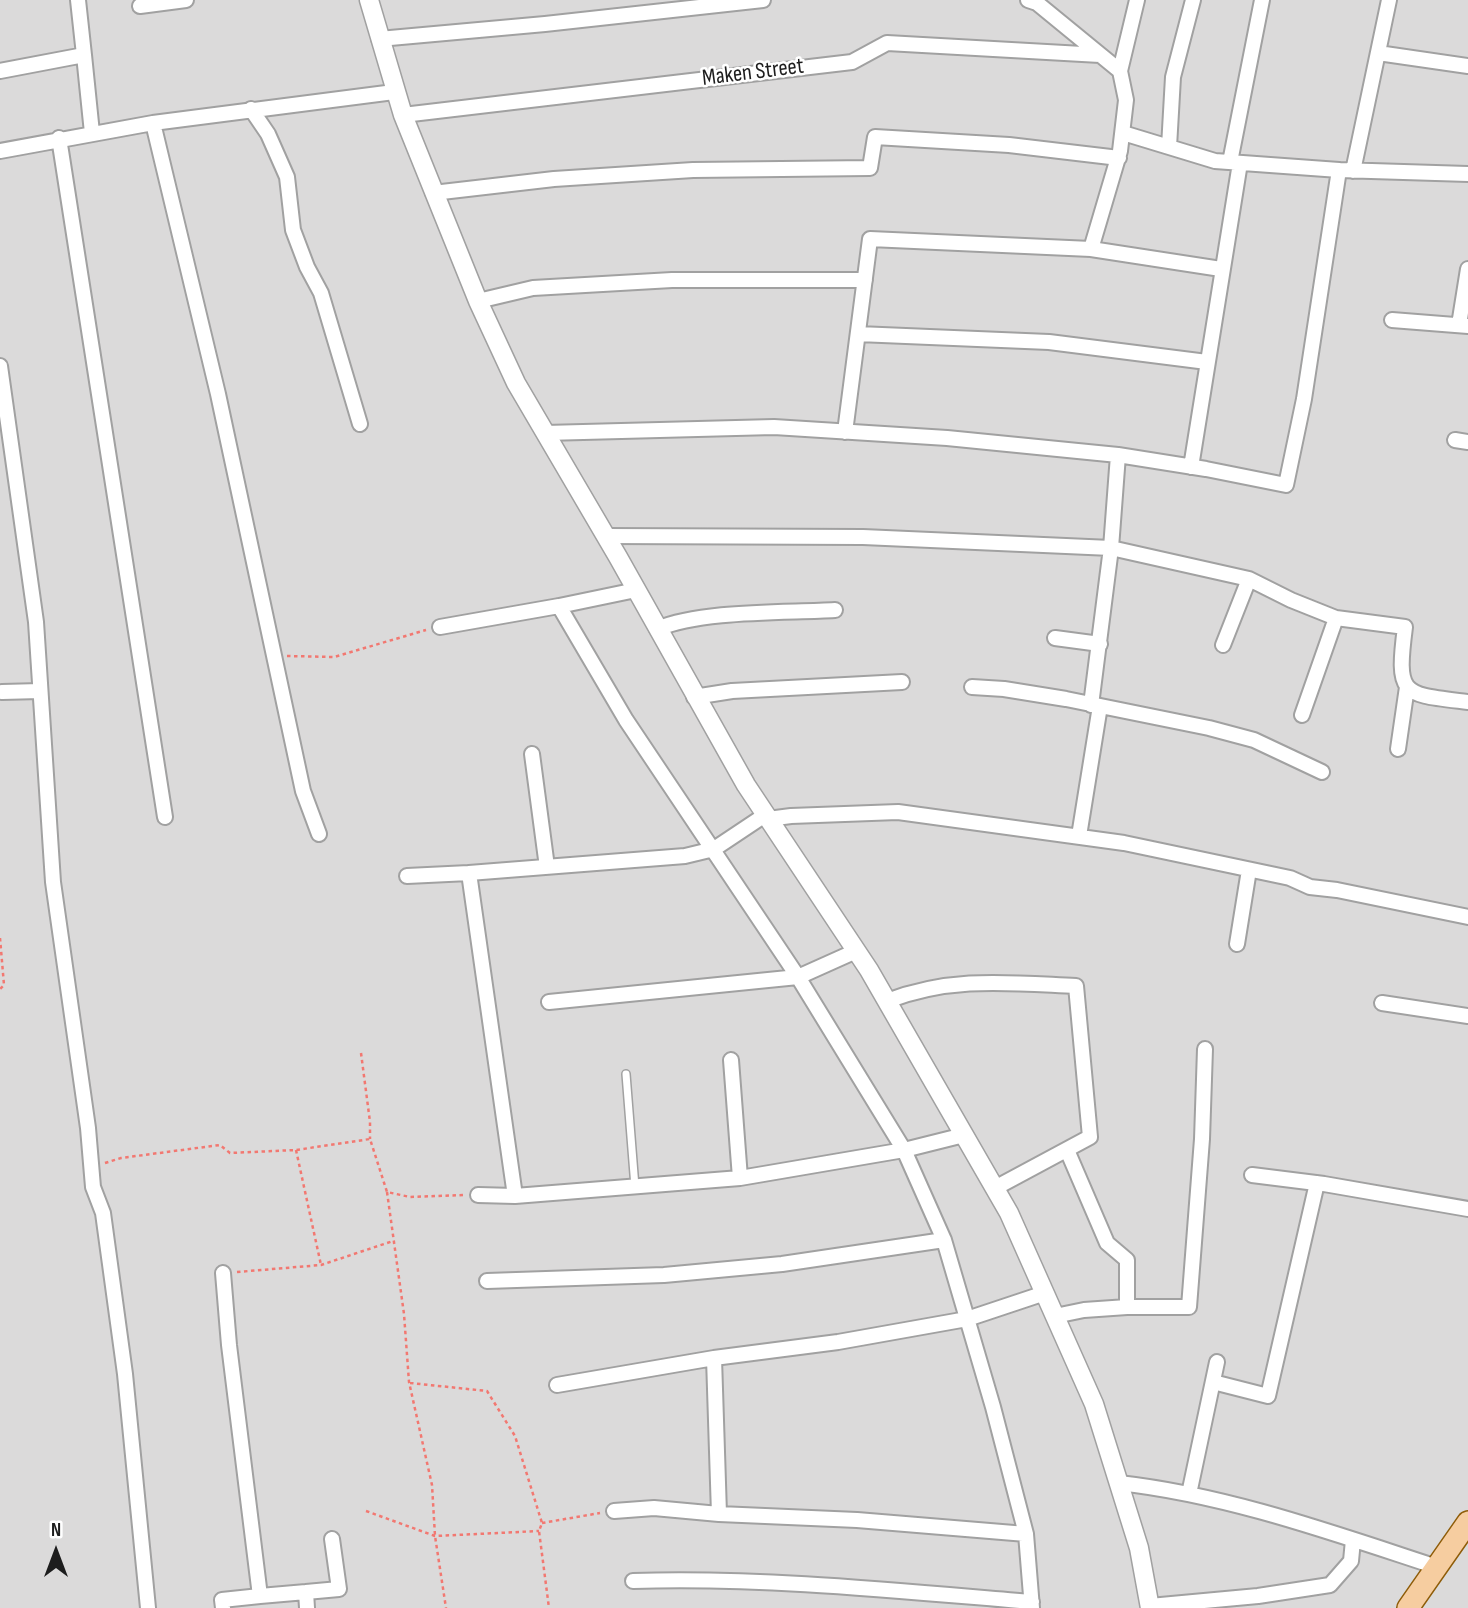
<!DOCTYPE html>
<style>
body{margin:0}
#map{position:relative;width:1468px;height:1608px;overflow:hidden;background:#eeeae4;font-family:"Sofia Sans Condensed",sans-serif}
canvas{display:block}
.north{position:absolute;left:21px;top:1517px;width:70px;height:70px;-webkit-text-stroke:5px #fff;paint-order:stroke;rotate:0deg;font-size:19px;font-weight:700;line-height:28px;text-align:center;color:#1d1d1d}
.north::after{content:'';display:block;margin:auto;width:24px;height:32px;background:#1d1d1d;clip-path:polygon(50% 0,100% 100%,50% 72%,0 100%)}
</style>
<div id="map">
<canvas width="1468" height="1608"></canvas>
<div class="north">N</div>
</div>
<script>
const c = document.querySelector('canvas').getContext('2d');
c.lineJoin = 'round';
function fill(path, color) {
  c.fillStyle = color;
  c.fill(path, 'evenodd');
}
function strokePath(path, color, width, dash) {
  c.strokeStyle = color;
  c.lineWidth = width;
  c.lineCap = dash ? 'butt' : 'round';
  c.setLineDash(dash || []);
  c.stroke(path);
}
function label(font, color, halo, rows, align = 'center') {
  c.font = font + ' "Sofia Sans Condensed",sans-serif';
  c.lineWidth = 5;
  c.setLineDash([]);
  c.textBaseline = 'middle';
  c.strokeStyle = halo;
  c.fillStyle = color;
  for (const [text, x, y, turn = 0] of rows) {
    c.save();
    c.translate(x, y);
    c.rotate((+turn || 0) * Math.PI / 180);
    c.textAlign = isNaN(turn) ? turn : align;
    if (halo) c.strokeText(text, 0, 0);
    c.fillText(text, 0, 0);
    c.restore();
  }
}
fill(new Path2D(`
 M 0,0 L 1468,0 L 1468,1608 L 0,1608 Z`), '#dbdada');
const service = new Path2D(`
 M 626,1074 L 635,1187`);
const minor = new Path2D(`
 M 78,0 L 84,55
 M 1028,0 L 1037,3 L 1120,71 L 1126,100 L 1120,151 L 1091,249
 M 140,6 L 186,0
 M 379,39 L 545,24 L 763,0
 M 1378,53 L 1468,66
 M 0,71 L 84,55 L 92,133
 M 1120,71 L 1137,0
 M 251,109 L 268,134 L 287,177 L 293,230 L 307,267 L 321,293 L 360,424
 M 403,115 L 852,62 L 887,43 L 1100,55
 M 153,123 L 218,394 L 303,791 L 319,834
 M 1123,133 L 1215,161 L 1339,170 L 1468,174
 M 59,138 L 165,817
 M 1169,147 L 1173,77 L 1193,0
 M 0,151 L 153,123 L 394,92
 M 1230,162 L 1262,0
 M 1353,171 L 1389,0
 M 433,193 L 554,179 L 693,170 L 870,168 L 875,137 L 1009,145 L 1119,158
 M 478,301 L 533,288 L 672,280 L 865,280
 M 1392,320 L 1468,326
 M 1459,325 L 1468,269
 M 858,334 L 1049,342 L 1207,362
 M 0,366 L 36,622 L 53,882 L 88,1128 L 93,1187 L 103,1213 L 125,1374 L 148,1608
 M 845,432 L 870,239 L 1091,249 L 1221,269
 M 545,433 L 774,427 L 947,438 L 1118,455 L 1206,469 L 1286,485 L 1304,399 L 1339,170
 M 1455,440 L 1468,442
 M 1191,467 L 1240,163
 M 605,536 L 863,537 L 1111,548 L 1249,579 L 1291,600 L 1336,618 L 1405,627 C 1396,697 1402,694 1468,702
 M 559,606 L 626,720 L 798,977 L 904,1150 L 944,1240 L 993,1407 L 1026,1534 L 1032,1608
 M 440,627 L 559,606 L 636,590
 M 657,629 C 702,610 784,613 835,610
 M 1055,638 L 1100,644
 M 1223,645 L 1249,579
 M 972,687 L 1004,689 L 1066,699 L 1209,728 L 1254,740 L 1322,772
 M 2,692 L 40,691
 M 694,697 L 732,691 L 902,682
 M 1091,705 L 1111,548 L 1118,455
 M 1302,715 L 1336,618
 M 1398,749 L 1407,687
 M 532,754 L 547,867
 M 768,819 L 791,816 L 898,812 L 1124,843 L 1290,878 L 1310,887 L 1337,890 L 1468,917
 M 1079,836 L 1100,706
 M 469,873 L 515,1196
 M 407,876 L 469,873 L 685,856 L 714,849 L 765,815
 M 1237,944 L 1249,870
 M 887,1001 C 952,976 1009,983 1076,986 L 1090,1137 L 995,1188
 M 549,1002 L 798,977 L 856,951
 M 1382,1003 L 1468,1016
 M 731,1060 L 740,1178
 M 1252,1175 L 1324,1184 L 1468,1209
 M 478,1195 L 515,1196 L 740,1178 L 904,1150 L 964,1135
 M 223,1273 L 229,1345 L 260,1596 L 222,1600 L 223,1608
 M 487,1281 L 664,1275 L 782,1264 L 944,1240
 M 1127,1307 L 1189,1307 L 1202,1139 L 1205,1049
 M 1055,1316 L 1084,1310 L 1127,1307 L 1127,1260 L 1107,1243 L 1067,1150
 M 714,1358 L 719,1514 L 857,1520 L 1026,1534
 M 1213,1382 L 1268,1396 L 1317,1183
 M 557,1385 L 714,1358 L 838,1342 L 967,1319 L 1045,1293
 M 1119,1483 C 1227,1495 1333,1533 1437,1567
 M 1189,1494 L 1217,1362
 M 614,1511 L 654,1508 L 719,1514
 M 633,1581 C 766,1577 900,1591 1032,1602
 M 306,1592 L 339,1589 L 332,1539
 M 260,1596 L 306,1592 L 307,1608
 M 1150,1606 L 1258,1596 L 1330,1585 L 1351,1561 L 1353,1540`);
const tertiary = new Path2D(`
 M 369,0 L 403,115 L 478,301 L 516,383 L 618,557 L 746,785 L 869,970 L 1009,1213 L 1094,1404 L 1139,1548 L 1150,1608`);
const primary = new Path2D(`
 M 1408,1608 L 1468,1522`);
strokePath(service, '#a1a1a1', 10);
strokePath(minor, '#a1a1a1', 18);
strokePath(tertiary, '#a1a1a1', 21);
strokePath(primary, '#8e5c08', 24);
strokePath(new Path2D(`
 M 287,656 L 334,657 L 426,630
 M 0,938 L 4,985 L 0,989
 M 361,1053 L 370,1122 L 370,1139
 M 296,1150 L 321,1265
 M 105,1163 L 121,1158 L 220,1145 L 230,1153 L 296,1150 L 370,1139 L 387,1192 L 410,1197 L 466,1195
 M 387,1192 L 404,1314 L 409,1382 L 432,1485 L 435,1536 L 446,1608
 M 237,1272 L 321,1265 L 393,1241
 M 410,1383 L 487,1391 L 515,1436 L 542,1523 L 539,1531 L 549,1608
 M 366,1511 L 435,1536 L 539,1531
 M 542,1523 L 600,1513`), '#f27871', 2.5, [3.5, 3.5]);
strokePath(service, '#fff', 7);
strokePath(minor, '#fff', 14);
strokePath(tertiary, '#fff', 18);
strokePath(primary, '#f6cda0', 21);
label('23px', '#1d1d1d', '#fff', [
 ["Maken Street",753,73,-7]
]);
</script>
